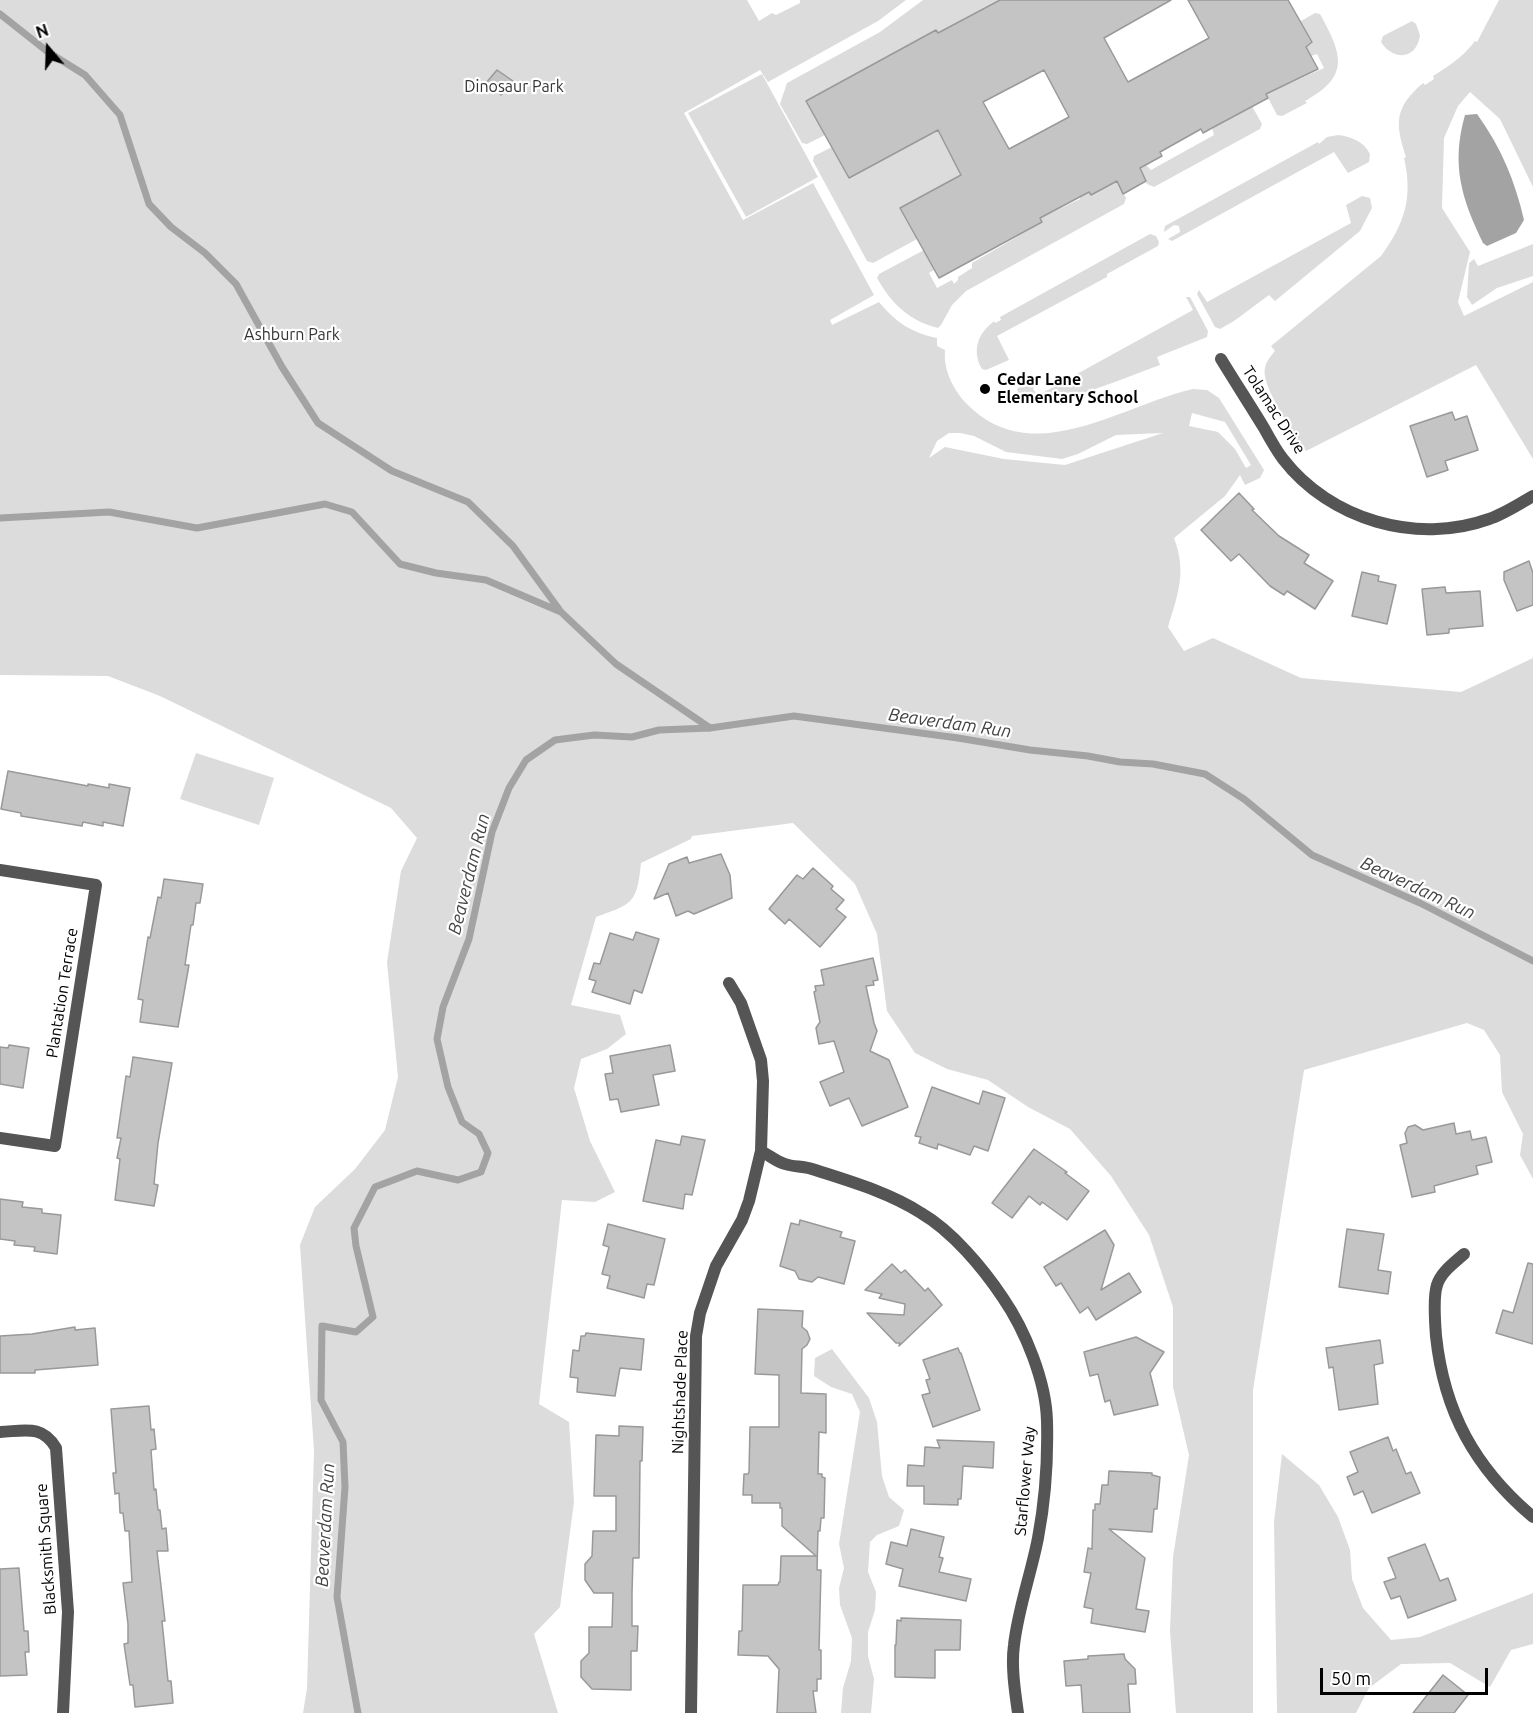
<!DOCTYPE html>
<style>
body{margin:0}
#map{position:relative;width:1533px;height:1713px;overflow:hidden;background:#fff;font-family:Ubuntu,sans-serif}
canvas{display:block}
.north{position:absolute;left:18px;top:18px;width:60px;height:60px;-webkit-text-stroke:4px #fff;paint-order:stroke;rotate:341deg;font-size:16px;font-weight:700;line-height:24px;text-align:center;color:#000}
.north::after{content:'';display:block;margin:auto;width:21px;height:27px;background:#000;clip-path:polygon(50% 0,100% 100%,50% 72%,0 100%)}
.scale{position:absolute;left:1320px;top:1668px;width:168px;height:27px;box-sizing:border-box;border:3px solid #000;border-top:0;padding-left:8px;font-size:18px;line-height:21px;white-space:nowrap;color:#000;-webkit-text-stroke:4px #fff;paint-order:stroke}
</style>
<div id="map">
<canvas width="1533" height="1713"></canvas>
<div class="north">N</div>
<div class="scale">50 m</div>
</div>
<script>
const c = document.querySelector('canvas').getContext('2d');
c.lineJoin = 'round';
function fill(path, color) {
  c.fillStyle = color;
  c.fill(path, 'evenodd');
}
function strokePath(path, color, width, dash) {
  c.strokeStyle = color;
  c.lineWidth = width;
  c.lineCap = dash ? 'butt' : 'round';
  c.setLineDash(dash || []);
  c.stroke(path);
}
function label(font, color, halo, rows, align = 'center') {
  c.font = font + ' Ubuntu,sans-serif';
  c.lineWidth = 4.5;
  c.setLineDash([]);
  c.textBaseline = 'middle';
  c.strokeStyle = halo;
  c.fillStyle = color;
  for (const [text, x, y, turn = 0] of rows) {
    c.save();
    c.translate(x, y);
    c.rotate((+turn || 0) * Math.PI / 180);
    c.textAlign = isNaN(turn) ? turn : align;
    if (halo) c.strokeText(text, 0, 0);
    c.fillText(text, 0, 0);
    c.restore();
  }
}
fill(new Path2D(`
 M 0,0 L 747,0 L 759,21 L 772,13 L 776,15 L 800,3 L 800,0 L 906,0 L 878,21 L 768,82 L 760,70 L 684,113 L 743,220 L 813,183 L 874,295 L 830,320 L 832,325 L 879,302 C 894,321 913,334 937,338 L 937,346 L 945,350 C 943,372 955,393 970,407 C 1035,469 1122,405 1193,389 L 1207,390 L 1219,398 L 1264,470 L 1260,478 L 1245,485 L 1240,475 L 1225,496 L 1174,538 C 1187,572 1178,594 1168,627 L 1184,651 L 1213,638 L 1301,678 L 1461,692 L 1533,658 L 1533,1179 L 1520,1155 L 1523,1134 L 1502,1092 L 1500,1055 L 1484,1030 L 1467,1023 L 1304,1070 L 1253,1390 L 1253,1713 L 1176,1713 L 1170,1631 L 1173,1557 L 1189,1455 L 1173,1387 L 1173,1307 L 1149,1235 L 1111,1176 L 1070,1129 L 1028,1107 L 988,1080 L 947,1069 L 915,1053 L 887,1011 L 877,934 L 855,884 L 793,823 L 692,836 L 691,839 L 641,863 C 637,903 633,904 596,917 L 571,1005 L 620,1015 L 626,1034 L 607,1049 L 581,1059 L 574,1088 L 590,1141 L 615,1192 L 595,1202 L 562,1200 L 539,1404 L 569,1422 L 574,1502 L 560,1607 L 534,1634 L 558,1713 L 303,1713 L 307,1688 L 314,1451 L 300,1245 L 315,1207 L 355,1169 L 385,1130 L 398,1077 L 387,962 L 401,871 L 417,838 L 391,808 L 160,696 L 108,676 L 0,675 ZM 1192,413 L 1225,422 L 1251,465 L 1246,468 L 1235,449 L 1218,432 L 1189,426 ZM 949,433 L 960,433 L 974,436 L 1006,452 L 1062,459 L 1078,454 L 1116,435 L 1163,433 L 1065,465 L 1004,459 L 945,447 L 929,458 L 937,441 Z
 M 923,0 L 1000,0 L 938,33 L 936,30 L 807,101 L 825,135 L 807,144 L 802,143 L 780,104 L 787,83 L 880,32 Z
 M 1499,0 L 1533,0 L 1533,187 L 1500,119 L 1470,92 L 1458,106 L 1444,138 L 1442,208 L 1470,252 L 1458,302 L 1464,316 L 1533,282 L 1533,459 L 1476,365 L 1306,451 C 1295,437 1267,393 1265,376 C 1263,366 1268,359 1275,351 L 1271,346 L 1381,256 C 1405,223 1413,198 1404,158 L 1406,157 C 1395,123 1394,108 1423,83 L 1425,85 L 1434,79 L 1433,76 C 1449,66 1463,57 1475,41 L 1477,42 Z
 M 1315,13 L 1320,14 C 1342,54 1351,76 1305,101 L 1307,103 L 1282,116 L 1277,115 L 1266,94 L 1324,68 L 1317,54 L 1311,56 L 1306,47 L 1312,42 L 1301,21 Z
 M 1412,21 L 1416,24 L 1420,35 C 1417,60 1393,61 1381,42 L 1383,36 Z
 M 762,74 L 818,177 L 746,217 L 688,113 Z
 M 1252,106 L 1262,124 L 1260,129 L 1154,187 L 1147,184 L 1140,168 L 1146,165 L 1151,170 L 1214,135 L 1212,128 Z
 M 938,130 L 961,175 L 900,208 L 917,239 L 873,263 L 867,261 L 813,161 L 814,156 L 832,147 L 849,178 Z
 M 1338,135 C 1352,137 1363,141 1370,154 L 1369,162 L 1348,173 L 1334,152 L 1172,241 L 1168,239 L 1180,232 L 1179,226 L 1174,225 L 1164,232 L 1165,226 L 1318,142 L 1319,144 L 1327,137 Z
 M 1117,181 L 1126,198 L 1124,204 L 966,291 L 952,305 L 941,325 L 938,328 C 909,321 891,303 877,278 L 879,274 L 924,250 L 934,270 L 929,273 L 937,288 L 952,280 L 954,284 L 958,280 L 958,277 L 972,268 L 972,263 L 1034,227 L 1042,222 L 1040,218 L 1080,199 L 1080,197 L 1089,192 L 1091,195 Z
 M 1362,196 L 1370,198 L 1372,208 L 1360,231 L 1275,301 L 1269,295 L 1234,321 L 1220,329 L 1215,327 L 1197,294 L 1199,290 L 1207,302 L 1351,223 L 1346,205 Z
 M 1150,234 L 1156,236 L 1159,242 L 1158,246 L 1107,274 L 1107,277 L 997,336 L 1009,360 L 986,370 L 982,369 C 972,352 977,335 992,323 L 994,321 L 995,323 L 1001,320 L 1000,317 Z
 M 1533,244 L 1533,276 L 1497,288 L 1472,305 L 1467,297 L 1469,263 L 1474,259 L 1478,266 Z
 M 1186,297 L 1190,297 L 1208,331 L 1207,337 L 1157,357 L 1160,365 C 1128,376 1050,412 1020,398 L 1017,389 L 1023,383 L 1032,381 L 1035,385 L 1033,388 L 1037,396 L 1193,310 Z
 M 196,753 L 274,778 L 259,825 L 180,799 Z
 M 832,1349 L 869,1398 L 877,1422 L 882,1476 L 889,1497 L 904,1510 L 899,1526 L 877,1535 L 870,1542 L 868,1572 L 876,1592 L 875,1610 L 868,1632 L 868,1656 L 874,1679 L 871,1713 L 841,1713 L 843,1688 L 851,1661 L 852,1638 L 840,1605 L 839,1588 L 844,1568 L 839,1544 L 860,1412 L 852,1394 L 831,1387 L 814,1376 L 815,1358 Z
 M 1282,1454 L 1319,1485 L 1338,1517 L 1350,1550 L 1352,1579 L 1363,1608 L 1391,1640 L 1420,1637 L 1533,1593 L 1533,1644 L 1511,1650 L 1490,1687 L 1450,1663 L 1401,1664 L 1369,1688 L 1356,1713 L 1277,1713 L 1274,1522 Z`), '#dcdcdc');
fill(new Path2D(`
 M 1477,114 C 1501,147 1515,181 1524,220 L 1516,233 L 1487,246 L 1483,243 C 1461,198 1451,164 1465,115 Z`), '#a3a3a3');
strokePath(new Path2D(`
 M 0,14 L 48,52 L 85,75 L 120,115 L 149,204 L 171,227 L 205,253 L 236,284 L 282,367 L 318,423 L 392,471 L 468,502 L 513,546 L 561,612
 M 0,518 L 109,512 L 197,528 L 325,504 L 352,512 L 400,564 L 436,573 L 486,580 L 561,612 L 616,664 L 710,728
 M 358,1713 L 337,1597 L 345,1487 L 343,1442 L 321,1400 L 322,1326 L 356,1332 L 373,1317 L 356,1246 L 354,1228 L 375,1187 L 417,1171 L 458,1180 L 481,1172 L 488,1153 L 479,1134 L 462,1122 L 448,1087 L 437,1039 L 443,1007 L 469,939 L 492,832 L 509,788 L 526,760 L 555,740 L 594,735 L 632,737 L 659,730 L 710,728 L 794,716 L 958,738 L 1030,750 L 1088,756 L 1120,762 L 1153,764 L 1205,774 L 1244,799 L 1312,855 L 1420,903 L 1533,961`), '#a3a3a3', 7);
const building = new Path2D(`
 M 1000,0 L 1171,0 L 1104,38 L 1128,82 L 1209,38 L 1188,0 L 1288,0 L 1312,42 L 1306,47 L 1318,69 L 1266,94 L 1268,98 L 1212,128 L 1203,133 L 1201,129 L 1160,152 L 1162,156 L 1140,168 L 1146,181 L 1123,194 L 1117,181 L 1091,195 L 1089,192 L 1040,218 L 1042,222 L 939,278 L 900,208 L 961,175 L 938,130 L 849,178 L 806,101 L 936,30 L 938,33 ZM 1044,70 L 1069,117 L 1009,149 L 983,102 Z
 M 497,70 L 513,81 L 501,95 L 486,83 Z
 M 1452,412 L 1455,420 L 1467,416 L 1478,450 L 1445,461 L 1448,470 L 1427,477 L 1410,426 Z
 M 1239,493 L 1254,509 L 1252,510 L 1279,536 L 1309,555 L 1304,563 L 1333,581 L 1315,609 L 1287,591 L 1284,595 L 1270,586 L 1239,554 L 1231,561 L 1201,530 Z
 M 1529,561 L 1533,573 L 1533,605 L 1517,611 L 1504,580 L 1504,572 Z
 M 1362,572 L 1379,576 L 1378,581 L 1396,585 L 1387,624 L 1352,616 Z
 M 1445,587 L 1446,593 L 1480,591 L 1483,626 L 1449,629 L 1449,633 L 1427,635 L 1422,589 Z
 M 8,771 L 88,786 L 88,784 L 109,788 L 109,784 L 130,788 L 123,826 L 103,822 L 103,826 L 83,822 L 82,826 L 21,816 L 21,813 L 1,809 Z
 M 721,854 L 730,875 L 732,898 L 694,914 L 688,911 L 676,916 L 668,893 L 654,899 L 669,864 L 687,857 L 689,863 Z
 M 813,868 L 833,886 L 831,889 L 844,900 L 836,909 L 846,917 L 820,947 L 789,919 L 785,924 L 769,909 L 797,875 L 803,879 Z
 M 164,879 L 203,884 L 200,903 L 196,903 L 193,925 L 191,925 L 185,965 L 189,965 L 178,1027 L 140,1022 L 143,1000 L 138,999 L 148,937 L 150,938 L 158,897 L 161,898 Z
 M 636,932 L 659,939 L 642,993 L 634,990 L 630,1004 L 592,992 L 596,981 L 589,979 L 594,963 L 600,964 L 610,933 L 633,940 Z
 M 873,958 L 878,980 L 873,981 L 874,985 L 866,986 L 874,1023 L 877,1031 L 870,1051 L 889,1060 L 908,1107 L 862,1126 L 849,1098 L 830,1106 L 820,1082 L 844,1072 L 834,1041 L 819,1044 L 816,1028 L 820,1022 L 814,992 L 816,991 L 815,986 L 824,985 L 821,970 Z
 M 9,1045 L 29,1048 L 23,1088 L 0,1084 L 0,1047 L 8,1048 Z
 M 670,1045 L 675,1071 L 653,1075 L 659,1105 L 621,1112 L 618,1099 L 610,1100 L 605,1074 L 613,1073 L 610,1056 Z
 M 133,1057 L 172,1063 L 158,1143 L 154,1184 L 158,1185 L 154,1206 L 115,1200 L 120,1159 L 117,1158 L 121,1138 L 117,1138 L 126,1076 L 130,1077 Z
 M 932,1087 L 979,1104 L 983,1091 L 1005,1098 L 988,1151 L 974,1146 L 970,1155 L 938,1144 L 937,1149 L 919,1143 L 921,1137 L 915,1136 Z
 M 1454,1123 L 1456,1134 L 1470,1131 L 1472,1140 L 1486,1137 L 1492,1162 L 1476,1166 L 1478,1174 L 1434,1186 L 1435,1192 L 1412,1197 L 1400,1145 L 1407,1143 L 1405,1133 L 1408,1127 L 1415,1125 L 1423,1130 Z
 M 682,1136 L 705,1140 L 692,1195 L 685,1194 L 683,1209 L 643,1201 L 656,1140 L 680,1145 Z
 M 1034,1149 L 1067,1172 L 1065,1173 L 1089,1191 L 1067,1220 L 1042,1202 L 1040,1205 L 1029,1196 L 1012,1218 L 992,1203 Z
 M 0,1199 L 23,1202 L 22,1207 L 42,1209 L 42,1213 L 61,1215 L 57,1254 L 34,1251 L 35,1247 L 14,1245 L 15,1241 L 0,1239 Z
 M 800,1220 L 842,1232 L 840,1237 L 855,1241 L 844,1284 L 818,1277 L 812,1282 L 799,1279 L 795,1271 L 780,1266 L 791,1223 L 799,1225 Z
 M 608,1224 L 665,1239 L 654,1285 L 647,1284 L 644,1298 L 607,1288 L 610,1276 L 602,1274 L 609,1247 L 603,1245 Z
 M 1347,1229 L 1384,1234 L 1378,1270 L 1391,1272 L 1388,1294 L 1339,1287 Z
 M 1105,1230 L 1114,1245 L 1101,1290 L 1129,1273 L 1141,1292 L 1096,1320 L 1088,1307 L 1080,1313 L 1061,1283 L 1056,1286 L 1044,1267 Z
 M 1528,1263 L 1533,1264 L 1533,1344 L 1496,1333 L 1503,1310 L 1513,1313 Z
 M 892,1264 L 901,1273 L 905,1270 L 925,1291 L 928,1288 L 942,1305 L 899,1346 L 900,1343 L 896,1343 L 867,1313 L 904,1315 L 905,1304 L 879,1298 L 882,1294 L 865,1290 Z
 M 758,1309 L 803,1311 L 802,1327 L 807,1331 L 810,1339 L 807,1345 L 802,1349 L 801,1393 L 826,1394 L 826,1433 L 819,1432 L 818,1474 L 822,1474 L 822,1477 L 825,1478 L 824,1518 L 821,1518 L 820,1531 L 818,1531 L 817,1570 L 821,1570 L 819,1650 L 821,1650 L 821,1679 L 817,1679 L 817,1691 L 813,1691 L 816,1713 L 777,1713 L 779,1669 L 768,1656 L 738,1655 L 739,1631 L 742,1631 L 743,1585 L 778,1585 L 779,1582 L 780,1582 L 781,1556 L 816,1556 L 782,1526 L 782,1508 L 780,1508 L 780,1503 L 752,1503 L 752,1495 L 743,1495 L 744,1474 L 748,1474 L 749,1472 L 750,1427 L 779,1427 L 779,1375 L 755,1374 Z
 M 75,1327 L 75,1330 L 95,1328 L 98,1365 L 35,1370 L 35,1373 L 0,1373 L 0,1336 L 32,1334 Z
 M 586,1333 L 644,1339 L 641,1370 L 620,1368 L 615,1396 L 577,1392 L 578,1378 L 570,1377 L 573,1350 L 579,1351 L 581,1336 L 585,1336 Z
 M 1136,1337 L 1164,1352 L 1150,1373 L 1158,1405 L 1114,1415 L 1110,1400 L 1105,1402 L 1098,1374 L 1090,1376 L 1084,1352 Z
 M 1380,1340 L 1383,1363 L 1374,1365 L 1378,1404 L 1339,1410 L 1333,1367 L 1329,1368 L 1326,1348 Z
 M 958,1348 L 960,1353 L 961,1353 L 980,1410 L 933,1427 L 922,1395 L 930,1393 L 926,1380 L 930,1379 L 923,1360 Z
 M 149,1406 L 151,1430 L 154,1429 L 156,1449 L 151,1450 L 154,1490 L 156,1489 L 158,1510 L 160,1510 L 162,1529 L 166,1528 L 168,1551 L 157,1551 L 165,1621 L 162,1621 L 168,1681 L 171,1681 L 173,1703 L 135,1707 L 133,1685 L 130,1685 L 124,1644 L 128,1643 L 128,1624 L 123,1583 L 132,1582 L 129,1531 L 125,1531 L 123,1513 L 120,1513 L 119,1493 L 115,1494 L 113,1473 L 116,1473 L 111,1409 Z
 M 619,1426 L 643,1427 L 642,1461 L 640,1461 L 639,1558 L 633,1558 L 632,1593 L 632,1626 L 638,1626 L 637,1651 L 631,1651 L 631,1690 L 592,1689 L 581,1677 L 581,1661 L 589,1653 L 589,1627 L 612,1627 L 613,1593 L 594,1593 L 585,1580 L 585,1564 L 592,1556 L 593,1531 L 616,1531 L 616,1496 L 594,1496 L 596,1435 L 619,1436 Z
 M 1388,1437 L 1393,1451 L 1396,1449 L 1406,1474 L 1411,1472 L 1420,1493 L 1372,1513 L 1363,1491 L 1354,1495 L 1347,1477 L 1358,1472 L 1350,1452 Z
 M 937,1440 L 994,1442 L 993,1468 L 963,1466 L 961,1499 L 958,1499 L 958,1505 L 924,1504 L 924,1486 L 907,1486 L 908,1465 L 924,1466 L 925,1447 L 940,1448 Z
 M 1109,1471 L 1152,1473 L 1152,1475 L 1160,1477 L 1157,1509 L 1154,1509 L 1152,1532 L 1109,1529 L 1145,1558 L 1136,1609 L 1149,1611 L 1145,1632 L 1091,1623 L 1093,1609 L 1084,1607 L 1091,1573 L 1084,1572 L 1088,1548 L 1092,1549 L 1093,1510 L 1095,1510 L 1095,1504 L 1100,1504 L 1102,1485 L 1108,1485 Z
 M 911,1529 L 944,1537 L 939,1557 L 943,1558 L 939,1572 L 971,1579 L 966,1601 L 899,1586 L 903,1569 L 886,1564 L 891,1542 L 907,1546 Z
 M 1425,1544 L 1440,1581 L 1448,1578 L 1456,1600 L 1408,1618 L 1400,1596 L 1391,1599 L 1384,1582 L 1396,1578 L 1388,1558 Z
 M 19,1568 L 24,1631 L 28,1631 L 29,1652 L 25,1652 L 27,1675 L 0,1676 L 0,1569 Z
 M 901,1618 L 961,1620 L 960,1650 L 935,1650 L 935,1678 L 895,1677 L 895,1645 L 896,1645 L 897,1620 L 901,1621 Z
 M 1124,1654 L 1125,1659 L 1135,1669 L 1136,1684 L 1128,1684 L 1130,1713 L 1083,1713 L 1081,1685 L 1066,1686 L 1064,1661 L 1088,1659 L 1088,1656 Z
 M 1443,1675 L 1468,1695 L 1454,1713 L 1413,1713 Z`);
fill(building, '#c4c4c4');
strokePath(building, '#999', 1.5);
strokePath(new Path2D(`
 M 1221,359 C 1235,382 1250,405 1264,428 C 1270,439 1276,450 1283,459 C 1330,520 1417,545 1489,519 C 1504,514 1519,504 1533,496
 M 0,870 L 96,885 L 55,1146 L 0,1138
 M 761,1151 C 769,1155 777,1162 785,1164 C 793,1167 803,1166 812,1169 C 849,1181 888,1192 921,1213 C 952,1231 983,1268 1003,1298 C 1025,1330 1046,1381 1047,1421 C 1048,1459 1045,1501 1038,1538 C 1031,1574 1018,1609 1014,1645 C 1011,1666 1015,1692 1018,1713
 M 1464,1254 C 1454,1263 1441,1272 1437,1285 C 1433,1297 1435,1323 1436,1336 C 1444,1412 1475,1468 1533,1517
 M 0,1432 C 24,1431 42,1424 56,1448 L 68,1612 L 63,1713
 M 691,1713 L 696,1336 L 700,1313 L 716,1266 L 742,1220 L 749,1201 L 761,1151 L 763,1081 L 761,1060 L 741,1003 L 729,983`), '#555', 12);
for (const [x, y, r, color] of [
 [985,389,6,"#000"]
]) {
  const dot = new Path2D();
  dot.arc(x, y, r, 0, 2 * Math.PI);
  c.fillStyle = color;
  c.fill(dot);
  strokePath(dot, '#fff', 2);
}
label('16px', '#333', '#fff', [
 ["Dinosaur Park",514,87],
 ["Ashburn Park",292,335]
]);
label('bold 16px', '#000', '#fff', [
 ["Cedar Lane",997,380],
 ["Elementary School",997,398]
], 'left');
label('16px', '#000', '#fff', [
 ["Tolamac Drive",1274,410,57],
 ["Plantation Terrace",62,993,-81],
 ["Nightshade Place",680,1392,-88],
 ["Starflower Way",1025,1481,-85],
 ["Blacksmith Square",46,1549,-94]
]);
label('italic 18px', '#444', '#fff', [
 ["Beaverdam Run",950,723,8],
 ["Beaverdam Run",469,874,-76],
 ["Beaverdam Run",1418,888,25],
 ["Beaverdam Run",325,1525,-87]
]);
</script>
